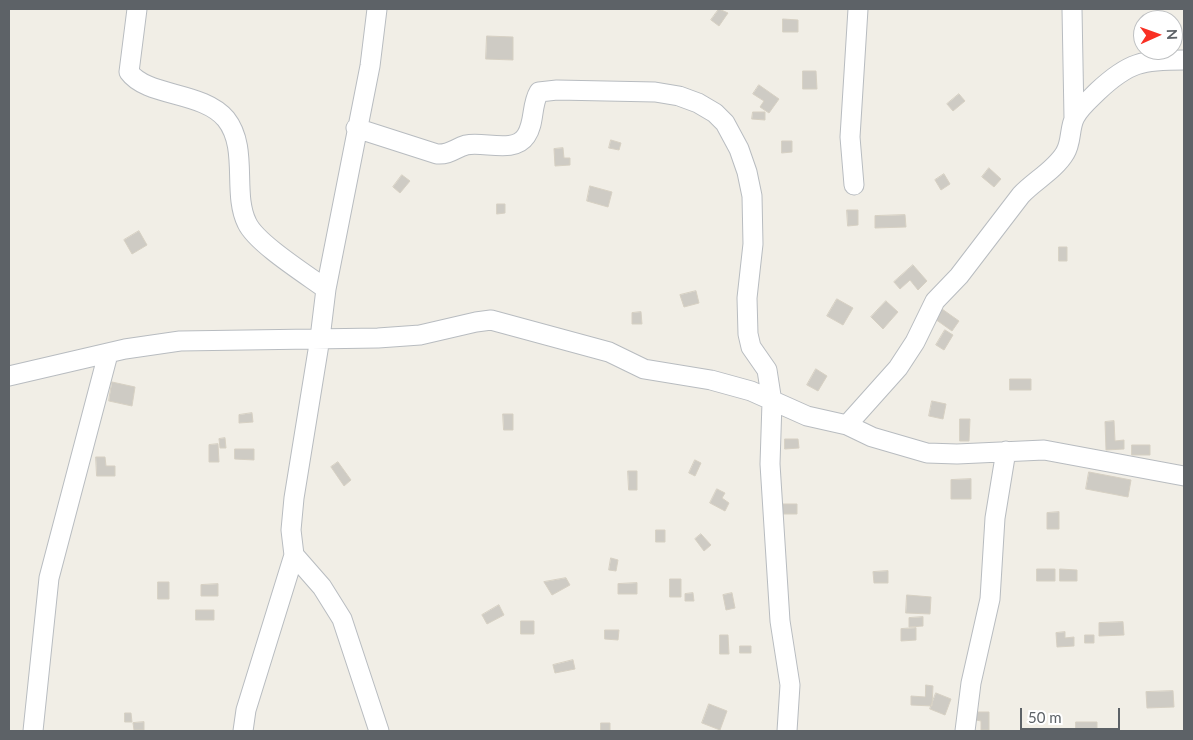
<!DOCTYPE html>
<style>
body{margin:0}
#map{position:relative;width:1193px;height:740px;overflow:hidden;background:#f1eee6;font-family:Lato,sans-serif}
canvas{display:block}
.frame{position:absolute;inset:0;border:10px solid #5d6267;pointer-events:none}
.north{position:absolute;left:1133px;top:10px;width:50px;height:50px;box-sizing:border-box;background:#fff;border:1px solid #bec0c2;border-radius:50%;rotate:88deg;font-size:14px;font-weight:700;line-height:20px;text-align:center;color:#5d6267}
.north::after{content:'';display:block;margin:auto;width:18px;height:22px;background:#f93024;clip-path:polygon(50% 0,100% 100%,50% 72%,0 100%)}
.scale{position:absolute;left:1020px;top:708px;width:100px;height:22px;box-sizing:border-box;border:2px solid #5d6267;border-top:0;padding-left:6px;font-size:15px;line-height:18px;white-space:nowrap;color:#5d6267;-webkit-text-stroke:4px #fff;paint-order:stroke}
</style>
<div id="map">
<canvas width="1193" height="740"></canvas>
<div class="frame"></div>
<div class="north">N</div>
<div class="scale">50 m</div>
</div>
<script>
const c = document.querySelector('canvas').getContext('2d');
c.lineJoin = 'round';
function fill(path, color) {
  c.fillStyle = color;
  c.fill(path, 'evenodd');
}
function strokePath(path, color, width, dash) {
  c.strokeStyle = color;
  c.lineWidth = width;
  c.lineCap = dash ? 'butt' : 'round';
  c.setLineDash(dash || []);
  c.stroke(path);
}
const building = new Path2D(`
 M 719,9 L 728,13 L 719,26 L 711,20 Z
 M 783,19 L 798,20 L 798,32 L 783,32 Z
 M 487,36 L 513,37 L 513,60 L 486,59 Z
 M 803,71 L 816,71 L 817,89 L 803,89 Z
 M 759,85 L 779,99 L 769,113 L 760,107 L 764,101 L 753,94 Z
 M 959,94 L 965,101 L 953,111 L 947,104 Z
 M 753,112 L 765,112 L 765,120 L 752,119 Z
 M 611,140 L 621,143 L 619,150 L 609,148 Z
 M 782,141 L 792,141 L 792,152 L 782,153 Z
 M 563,148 L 564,158 L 570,158 L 570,165 L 555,166 L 554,149 Z
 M 989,168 L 1001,179 L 994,187 L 982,177 Z
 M 944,174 L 950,184 L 941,190 L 935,180 Z
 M 402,175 L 410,181 L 400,193 L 393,187 Z
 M 590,186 L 612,192 L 608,207 L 587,201 Z
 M 497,204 L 505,204 L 505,213 L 497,214 Z
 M 847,210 L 858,210 L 858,225 L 848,226 Z
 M 905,215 L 906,227 L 875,228 L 875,216 Z
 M 139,231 L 147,245 L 132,254 L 124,240 Z
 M 1059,247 L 1067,247 L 1067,261 L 1059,261 Z
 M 913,265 L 927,281 L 918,290 L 910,280 L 900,289 L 894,282 Z
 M 696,291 L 699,303 L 684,307 L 680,295 Z
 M 837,299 L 853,308 L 843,325 L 827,316 Z
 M 886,301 L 898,312 L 883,329 L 871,317 Z
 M 942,309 L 959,321 L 952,331 L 935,319 Z
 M 641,312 L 642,324 L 632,324 L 632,313 Z
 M 945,330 L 953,335 L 944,350 L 936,345 Z
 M 816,369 L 827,376 L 818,391 L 807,385 Z
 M 1010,379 L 1031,379 L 1031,390 L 1010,390 Z
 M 112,382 L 135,387 L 132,406 L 109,401 Z
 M 932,401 L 946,404 L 943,419 L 929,416 Z
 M 252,413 L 253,422 L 239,423 L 239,415 Z
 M 503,414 L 513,414 L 513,430 L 504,430 Z
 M 960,419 L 970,419 L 969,441 L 960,441 Z
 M 1114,421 L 1115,441 L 1124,440 L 1124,449 L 1106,450 L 1105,422 Z
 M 225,438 L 226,448 L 220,448 L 219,439 Z
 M 785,439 L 798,439 L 799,448 L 785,449 Z
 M 218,444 L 219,462 L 209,462 L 209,445 Z
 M 1132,445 L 1150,445 L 1150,455 L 1132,455 Z
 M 235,449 L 254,449 L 254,460 L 235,459 Z
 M 96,457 L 105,457 L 106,466 L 115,466 L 115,476 L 97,476 Z
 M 695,460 L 701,463 L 695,476 L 689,473 Z
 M 338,462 L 351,480 L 344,486 L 331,467 Z
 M 628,471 L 637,471 L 637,490 L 629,490 Z
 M 1089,472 L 1131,480 L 1128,497 L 1086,489 Z
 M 971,479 L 971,499 L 951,499 L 951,480 Z
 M 717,489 L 725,493 L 722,498 L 729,503 L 725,511 L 710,503 Z
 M 782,504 L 797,504 L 797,514 L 783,514 Z
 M 1059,512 L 1059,529 L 1047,529 L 1047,513 Z
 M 656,530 L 665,530 L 665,542 L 656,542 Z
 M 701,534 L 711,545 L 704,551 L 695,539 Z
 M 611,558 L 618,560 L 616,571 L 609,570 Z
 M 1037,569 L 1055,569 L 1055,581 L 1037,581 Z
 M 1060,569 L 1077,570 L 1077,581 L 1060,581 Z
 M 888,571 L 888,583 L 874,583 L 873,572 Z
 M 566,578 L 570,585 L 552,595 L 544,582 Z
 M 670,579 L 681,579 L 681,597 L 670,597 Z
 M 158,582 L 169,582 L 169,599 L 158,599 Z
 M 637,583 L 637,594 L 618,594 L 618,584 Z
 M 218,584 L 218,596 L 201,596 L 201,585 Z
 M 693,593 L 694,601 L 685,601 L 685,594 Z
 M 732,593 L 735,608 L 726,610 L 723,595 Z
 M 907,595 L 931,597 L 930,614 L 906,613 Z
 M 499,605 L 504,615 L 487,624 L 482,615 Z
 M 196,610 L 214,610 L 214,620 L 196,620 Z
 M 923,617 L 923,626 L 909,627 L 909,618 Z
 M 521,621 L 534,621 L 534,634 L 521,634 Z
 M 1123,622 L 1124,635 L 1099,636 L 1099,623 Z
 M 916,628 L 916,640 L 901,641 L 901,629 Z
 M 605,630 L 619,630 L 618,640 L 605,639 Z
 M 1065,632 L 1065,638 L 1074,637 L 1074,646 L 1057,647 L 1056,633 Z
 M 720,635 L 728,635 L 729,654 L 720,654 Z
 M 1085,635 L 1094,635 L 1094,643 L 1085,643 Z
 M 740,646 L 751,646 L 751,653 L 740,653 Z
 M 573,660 L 575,669 L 555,673 L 553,665 Z
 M 926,685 L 933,686 L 932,706 L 911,705 L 911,696 L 925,697 Z
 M 1173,691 L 1174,707 L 1147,708 L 1146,692 Z
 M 936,693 L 951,699 L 945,715 L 930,709 Z
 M 709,704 L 727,711 L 720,730 L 702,723 Z
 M 976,712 L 989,712 L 989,730 L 981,730 L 981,721 L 976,720 Z
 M 125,713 L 131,713 L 132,722 L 125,722 Z
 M 144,722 L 144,730 L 134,730 L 133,723 Z
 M 1076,722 L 1097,722 L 1097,731 L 1076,731 Z
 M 601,723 L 610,723 L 610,731 L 601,731 Z`);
fill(building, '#cecbc4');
strokePath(building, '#d6d0c3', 1);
const minor = new Path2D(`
 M 137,9 L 129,72 C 147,97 203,91 226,119 C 249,148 232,193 247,223 C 256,243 307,275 326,289
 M 1072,9 L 1074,118
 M 356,128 L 437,154 C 450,155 455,148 466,145 C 484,141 514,154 526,136 C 535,123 531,105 539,92 L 557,90 L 655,92 L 679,96 L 698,103 L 715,113 L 725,123 L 739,149 L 747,172 L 752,196 L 753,244 L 747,298 L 748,334 L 751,347 L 767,370 L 772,402 L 770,464 L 780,621 L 790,685 L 787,731
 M 854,185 L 850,137 L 858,9
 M 9,376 L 125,349 L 180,341 L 378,338 L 420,335 L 476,322 L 491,320 L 609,352 L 644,369 L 711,380 L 751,391 L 807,416 L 847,425 L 872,437 L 927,453 L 957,454 L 1044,450 L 1184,476
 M 847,425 L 898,368 L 915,342 L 935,301 L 959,276 L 1021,195 C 1034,181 1055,170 1065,153 C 1072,142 1069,128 1075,117 C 1080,107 1090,99 1098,91 C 1129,62 1142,60 1184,60
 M 294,555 L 322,587 L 342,619 L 379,731
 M 33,731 L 49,578 L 108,354
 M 243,731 L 246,710 L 294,555 L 291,530 L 294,498 L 320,338 L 326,289 L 370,66 L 377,9
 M 965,731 L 971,683 L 990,599 L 995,518 L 1006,451`);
strokePath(minor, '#b8bcc0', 21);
strokePath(minor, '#fff', 19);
</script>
